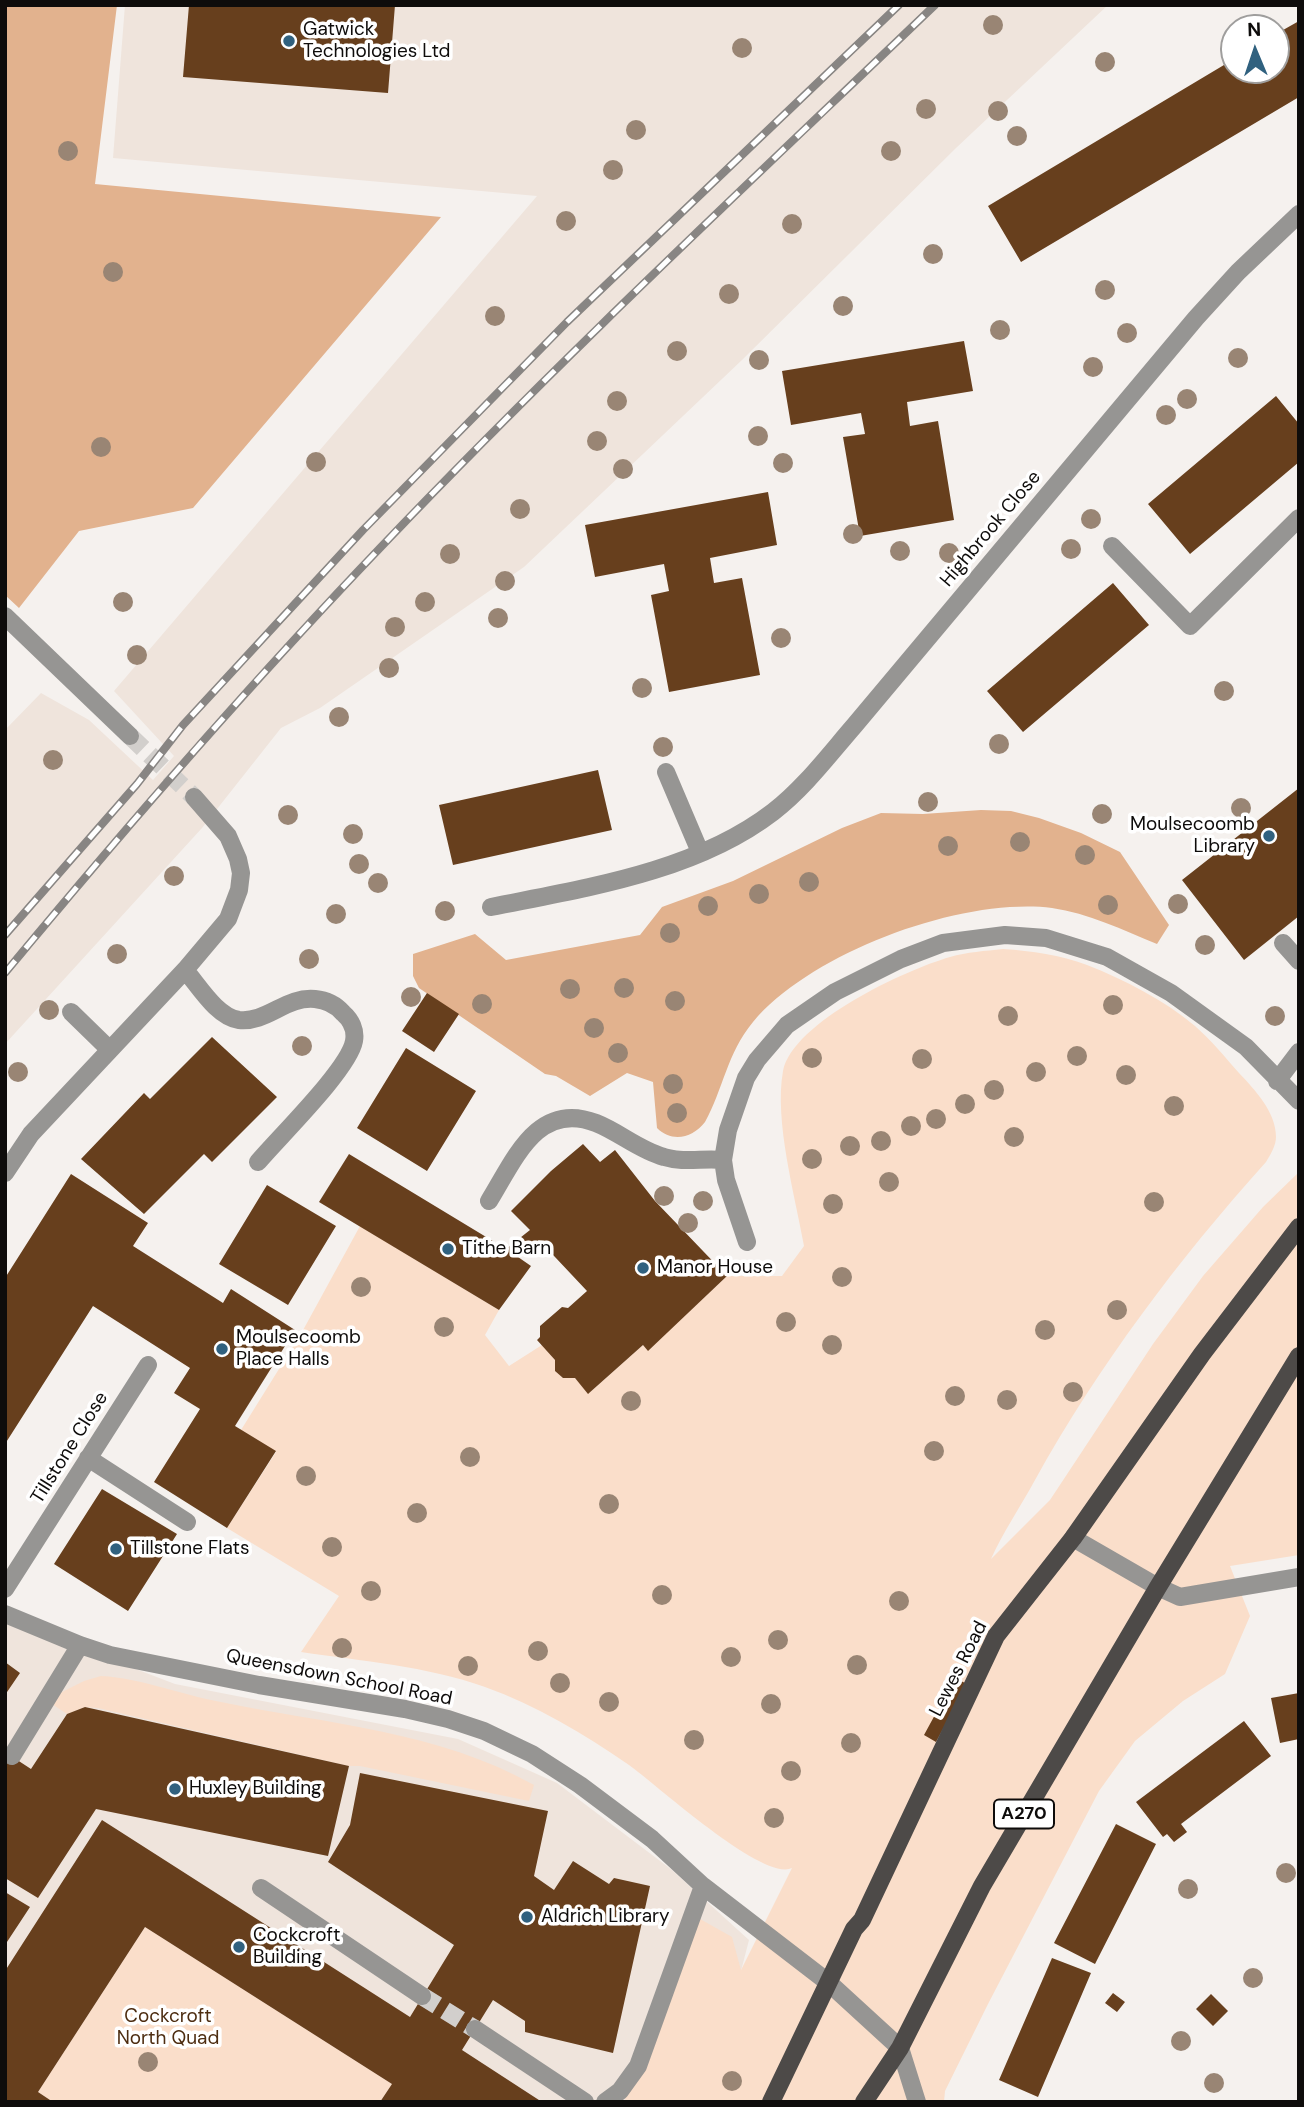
<!DOCTYPE html>
<style>
body{margin:0}
#map{position:relative;width:1304px;height:2107px;overflow:hidden;background:#f5f1ee;font-family:"DM Sans",sans-serif}
canvas{display:block}
.frame{position:absolute;inset:0;border:7px solid #0e0c0b;pointer-events:none}
.north{position:absolute;left:1220px;top:14px;width:70px;height:70px;box-sizing:border-box;background:#fff;border:2px solid #9f9e9d;border-radius:50%;rotate:358deg;font-size:19px;font-weight:700;line-height:28px;text-align:center;color:#0e0c0b}
.north::after{content:'';display:block;margin:auto;width:24px;height:32px;background:#30617f;clip-path:polygon(50% 0,100% 100%,50% 72%,0 100%)}
</style>
<div id="map">
<canvas width="1304" height="2107"></canvas>
<div class="frame"></div>
<div class="north">N</div>
</div>
<script>
const c = document.querySelector('canvas').getContext('2d');
c.lineJoin = 'round';
function fill(path, color) {
  c.fillStyle = color;
  c.fill(path, 'evenodd');
}
function strokePath(path, color, width, dash) {
  c.strokeStyle = color;
  c.lineWidth = width;
  c.lineCap = dash ? 'butt' : 'round';
  c.setLineDash(dash || []);
  c.stroke(path);
}
function label(font, color, halo, rows, align = 'center') {
  c.font = font + ' "DM Sans",sans-serif';
  c.lineWidth = 7;
  c.setLineDash([]);
  c.textBaseline = 'middle';
  c.strokeStyle = halo;
  c.fillStyle = color;
  for (const [text, x, y, turn = 0] of rows) {
    c.save();
    c.translate(x, y);
    c.rotate((+turn || 0) * Math.PI / 180);
    c.textAlign = isNaN(turn) ? turn : align;
    if (halo) c.strokeText(text, 0, 0);
    c.fillText(text, 0, 0);
    c.restore();
  }
}
fill(new Path2D(`
 M 125,5 L 1108,5 L 956,148 L 742,360 L 524,567 L 320,708 L 281,728 L 202,828 L 5,1044 L 5,730 L 41,693 L 89,720 L 153,780 L 174,756 L 114,691 L 537,196 L 113,158 Z
 M 5,1619 L 175,1684 L 458,1739 L 557,1783 L 672,1870 L 749,1940 L 741,1971 L 671,2102 L 5,2102 Z`), '#efe4dc');
fill(new Path2D(`
 M 1003,949 C 1032,951 1060,955 1087,965 C 1125,980 1164,1000 1195,1026 C 1211,1040 1225,1057 1239,1073 C 1255,1090 1276,1112 1276,1137 C 1276,1146 1270,1155 1266,1162 C 1178,1260 1099,1365 1035,1480 C 1021,1506 1003,1532 991,1559 L 1050,1500 L 1153,1344 L 1203,1276 L 1263,1207 L 1299,1172 L 1299,1555 L 1230,1566 L 1250,1616 L 1225,1674 L 1183,1701 L 1135,1741 L 1099,1791 L 988,2004 L 945,2091 L 944,2102 L 627,2102 L 620,2091 L 693,1915 L 732,1937 L 741,1970 L 792,1868 C 763,1882 657,1785 629,1765 C 584,1734 536,1705 485,1687 C 426,1666 362,1661 301,1652 L 339,1596 L 227,1528 L 276,1452 L 241,1430 L 302,1332 L 360,1226 L 499,1310 L 485,1335 L 509,1366 L 542,1345 L 555,1360 L 555,1371 L 563,1378 L 575,1378 L 589,1393 L 643,1345 L 648,1350 L 727,1276 L 782,1276 L 804,1246 C 795,1195 774,1121 783,1071 C 793,1022 905,970 950,957 C 967,952 985,951 1003,949 Z
 M 101,1676 C 141,1678 182,1695 221,1702 C 327,1724 438,1731 534,1785 L 529,1801 L 360,1766 L 349,1766 L 98,1708 L 85,1707 L 67,1714 L 46,1700 L 84,1681 Z
 M 145,1927 L 392,2084 L 380,2102 L 53,2102 L 38,2092 Z`), '#fadeca');
fill(new Path2D(`
 M 5,5 L 117,5 L 95,184 L 441,217 L 193,508 L 79,531 L 19,608 L 5,595 Z
 M 981,810 L 1011,811 L 1039,818 L 1081,833 L 1120,852 L 1169,925 L 1157,944 C 1123,930 1088,913 1052,908 C 961,897 812,952 753,1022 C 727,1053 723,1090 705,1122 C 693,1138 672,1143 657,1128 L 653,1082 L 627,1073 L 590,1096 L 556,1076 L 545,1074 L 419,988 L 413,976 L 413,954 L 475,934 L 506,960 L 640,935 L 662,907 L 733,881 L 842,828 L 881,813 L 923,814 Z`), '#e2b28e');
fill(new Path2D(`
 M 189,5 L 395,5 L 388,93 L 183,77 Z
 M 1299,21 L 1299,97 L 1021,262 L 988,206 L 1234,59 L 1234,70 L 1276,70 L 1276,34 Z
 M 964,341 L 973,391 L 907,402 L 910,426 L 938,421 L 954,520 L 860,536 L 843,437 L 865,434 L 861,413 L 791,425 L 782,371 Z
 M 1276,396 L 1299,424 L 1299,462 L 1190,554 L 1148,504 Z
 M 768,492 L 777,545 L 710,558 L 714,583 L 742,578 L 760,675 L 669,692 L 651,595 L 669,591 L 664,564 L 595,577 L 585,525 Z
 M 1113,583 L 1149,625 L 1023,732 L 987,691 Z
 M 598,770 L 612,830 L 453,865 L 439,805 Z
 M 1299,788 L 1299,916 L 1244,960 L 1182,880 Z
 M 427,993 L 459,1014 L 434,1052 L 402,1031 Z
 M 212,1037 L 277,1097 L 212,1162 L 204,1154 L 144,1214 L 81,1159 L 144,1093 L 150,1099 Z
 M 406,1048 L 476,1091 L 427,1171 L 357,1128 Z
 M 583,1144 L 600,1162 L 615,1150 L 655,1201 L 727,1276 L 648,1351 L 643,1345 L 588,1394 L 575,1378 L 563,1378 L 555,1371 L 555,1360 L 537,1340 L 540,1337 L 540,1326 L 562,1307 L 568,1308 L 587,1291 L 539,1240 L 518,1257 L 531,1266 L 499,1310 L 319,1202 L 349,1154 L 506,1249 L 530,1230 L 511,1211 L 551,1171 Z
 M 71,1174 L 148,1223 L 133,1246 L 223,1303 L 231,1289 L 295,1330 L 235,1426 L 276,1451 L 227,1528 L 154,1482 L 200,1409 L 174,1393 L 190,1368 L 93,1306 L 5,1444 L 5,1278 Z
 M 267,1185 L 336,1226 L 288,1305 L 219,1264 Z
 M 102,1489 L 177,1534 L 128,1611 L 54,1564 Z
 M 5,1662 L 20,1673 L 5,1695 Z
 M 955,1678 L 967,1684 L 936,1742 L 924,1735 Z
 M 1299,1693 L 1299,1739 L 1280,1743 L 1271,1698 Z
 M 85,1707 L 349,1766 L 328,1856 L 96,1809 L 38,1898 L 5,1878 L 5,1752 L 31,1769 L 67,1714 Z
 M 1244,1721 L 1271,1756 L 1181,1824 L 1187,1832 L 1174,1842 L 1167,1834 L 1163,1837 L 1136,1802 Z
 M 360,1773 L 548,1811 L 534,1876 L 554,1890 L 573,1861 L 609,1884 L 614,1878 L 650,1886 L 613,2053 L 525,2032 L 525,2021 L 493,2000 L 462,2050 L 542,2102 L 380,2102 L 392,2084 L 145,1927 L 38,2092 L 53,2102 L 5,2102 L 5,1971 L 102,1820 L 410,2017 L 454,1945 L 328,1862 L 350,1825 Z
 M 1116,1824 L 1156,1844 L 1095,1964 L 1054,1943 Z
 M 5,1892 L 30,1907 L 5,1945 Z
 M 1052,1958 L 1091,1973 L 1038,2097 L 999,2080 Z
 M 1113,1993 L 1125,2002 L 1117,2012 L 1105,2003 Z
 M 1211,1994 L 1228,2011 L 1213,2026 L 1196,2009 Z`), '#673f1d');
strokePath(new Path2D(`
 M 130,736 L 194,797
 M 422,1996 L 475,2029`), '#d2cfcc', 18, [18, 9]);
strokePath(new Path2D(`
 M 1112,546 L 1190,626 L 1299,518
 M 5,616 L 130,736
 M 666,772 L 700,852
 M 491,907 C 585,888 695,872 773,812 C 804,788 828,756 854,726 L 1196,318 L 1238,272 L 1299,214
 M 1283,943 L 1299,961
 M 185,970 C 199,986 217,1017 239,1020 C 267,1023 286,996 315,999 C 326,1000 336,1005 343,1013 C 351,1020 356,1030 354,1041 C 349,1069 279,1137 258,1162
 M 71,1012 L 110,1050
 M 1277,1081 L 1299,1052
 M 5,1173 L 31,1134 L 185,970 L 228,919 L 239,890 L 241,873 L 238,859 L 228,836 L 194,797
 M 489,1201 C 514,1161 537,1100 596,1123 C 619,1132 639,1150 664,1157 C 683,1163 703,1158 723,1160
 M 747,1242 L 726,1180 L 723,1160 L 728,1130 L 746,1078 L 757,1060 L 787,1025 L 835,992 L 901,959 L 943,943 L 1005,935 L 1046,938 L 1107,957 L 1171,993 L 1246,1047 L 1299,1101
 M 88,1458 L 187,1522
 M 1073,1538 L 1158,1587 L 1180,1597 L 1299,1577
 M 5,1589 L 148,1365
 M 5,1614 L 80,1645 L 110,1655 L 259,1685 L 405,1709 L 448,1719 L 484,1731 L 532,1754 L 580,1785 L 652,1839 L 703,1886 L 829,1983 L 900,2048 L 917,2102
 M 12,1756 L 80,1645
 M 261,1888 L 422,1996
 M 475,2029 L 585,2102
 M 605,2102 L 620,2091 L 638,2066 L 703,1886`), '#969593', 18);
strokePath(new Path2D(`
 M 771,2102 L 854,1929 L 862,1920 L 996,1636 L 1073,1538 L 1202,1354 L 1299,1227
 M 864,2102 L 900,2048 L 982,1886 L 1158,1587 L 1299,1356`), '#4d4a48', 18);
const rail = new Path2D(`
 M 5,935 L 137,784 L 183,725 L 363,530 L 567,322 L 899,5
 M 5,973 C 126,827 250,684 380,548 C 559,360 748,184 935,5`);
strokePath(rail, '#888583', 8);
strokePath(rail, '#fff', 5, [16]);
c.fillStyle = '#998574';
for (const [x, y] of [
 [993,25],
 [742,48],
 [1105,62],
 [926,109],
 [998,111],
 [636,130],
 [1017,136],
 [68,151],
 [891,151],
 [613,170],
 [566,221],
 [792,224],
 [933,254],
 [113,272],
 [1105,290],
 [729,294],
 [843,306],
 [495,316],
 [1000,330],
 [1127,333],
 [677,351],
 [1238,358],
 [759,360],
 [1093,367],
 [1187,399],
 [617,401],
 [1166,415],
 [758,436],
 [597,441],
 [101,447],
 [316,462],
 [783,463],
 [623,469],
 [520,509],
 [1091,519],
 [853,534],
 [1071,549],
 [900,551],
 [949,553],
 [450,554],
 [505,581],
 [123,602],
 [425,602],
 [498,618],
 [395,627],
 [781,638],
 [137,655],
 [389,668],
 [642,688],
 [1224,691],
 [339,717],
 [999,744],
 [663,747],
 [53,760],
 [928,802],
 [1241,808],
 [1102,814],
 [288,815],
 [353,834],
 [1020,842],
 [948,846],
 [1085,855],
 [359,864],
 [174,876],
 [809,882],
 [378,883],
 [759,894],
 [1178,904],
 [1108,905],
 [708,906],
 [445,911],
 [336,914],
 [670,933],
 [1205,945],
 [117,954],
 [309,959],
 [624,988],
 [570,989],
 [411,997],
 [675,1001],
 [482,1004],
 [1113,1005],
 [49,1010],
 [1008,1016],
 [1275,1016],
 [594,1028],
 [302,1046],
 [618,1053],
 [1077,1056],
 [812,1058],
 [922,1059],
 [18,1072],
 [1036,1072],
 [1126,1075],
 [673,1084],
 [994,1090],
 [965,1104],
 [1174,1106],
 [677,1113],
 [936,1119],
 [911,1126],
 [1014,1137],
 [881,1141],
 [850,1146],
 [812,1159],
 [889,1182],
 [664,1196],
 [703,1201],
 [1154,1202],
 [833,1204],
 [688,1223],
 [842,1277],
 [361,1287],
 [1117,1310],
 [786,1322],
 [444,1327],
 [1045,1330],
 [832,1345],
 [1073,1392],
 [955,1396],
 [1007,1400],
 [631,1401],
 [934,1451],
 [470,1457],
 [306,1476],
 [609,1504],
 [417,1513],
 [332,1547],
 [371,1591],
 [662,1595],
 [899,1601],
 [778,1640],
 [342,1648],
 [538,1651],
 [731,1657],
 [857,1665],
 [468,1666],
 [560,1683],
 [609,1702],
 [771,1704],
 [694,1740],
 [851,1743],
 [791,1771],
 [774,1818],
 [1286,1873],
 [1188,1889],
 [1253,1978],
 [1181,2041],
 [148,2062],
 [732,2081],
 [1214,2083]
]) {
  c.beginPath();
  c.arc(x, y, 10, 0, 2 * Math.PI);
  c.fill();
}
for (const [x, y, r, color] of [
 [289,41,7,"#30617f"],
 [1269,836,7,"#30617f"],
 [448,1249,7,"#30617f"],
 [643,1268,7,"#30617f"],
 [222,1349,7,"#30617f"],
 [116,1549,7,"#30617f"],
 [175,1789,7,"#30617f"],
 [527,1917,7,"#30617f"],
 [239,1947,7,"#30617f"]
]) {
  const dot = new Path2D();
  dot.arc(x, y, r, 0, 2 * Math.PI);
  c.fillStyle = color;
  c.fill(dot);
  strokePath(dot, '#fff', 2.5);
}
for (const [x, y, w] of [
 [1024,1814,60]
]) {
  const box = new Path2D();
  box.roundRect(x - w / 2, y - 14.5, w, 29, 5);
  c.fillStyle = '#fff';
  c.fill(box);
  strokePath(box, '#0e0c0b', 2);
}
label('bold 18px', '#0e0c0b', null, [
 ["A270",1024,1814]
]);
label('19px', '#0e0c0b', '#fff', [
 ["Gatwick",303,30],
 ["Technologies Ltd",303,52],
 ["Moulsecoomb",1255,825,"right"],
 ["Library",1255,847,"right"],
 ["Tithe Barn",462,1249],
 ["Manor House",657,1268],
 ["Moulsecoomb",236,1338],
 ["Place Halls",236,1360],
 ["Tillstone Flats",130,1549],
 ["Huxley Building",189,1789],
 ["Aldrich Library",541,1917],
 ["Cockcroft",253,1936],
 ["Building",253,1958]
], 'left');
label('19px', '#0e0c0b', '#fff', [
 ["Highbrook Close",991,529,-50],
 ["Tillstone Close",70,1448,-58],
 ["Lewes Road",959,1669,-63],
 ["Queensdown School Road",339,1678,11]
]);
label('19px', '#4d2d11', '#fff', [
 ["Cockcroft",168,2017],
 ["North Quad",168,2039]
]);
</script>
